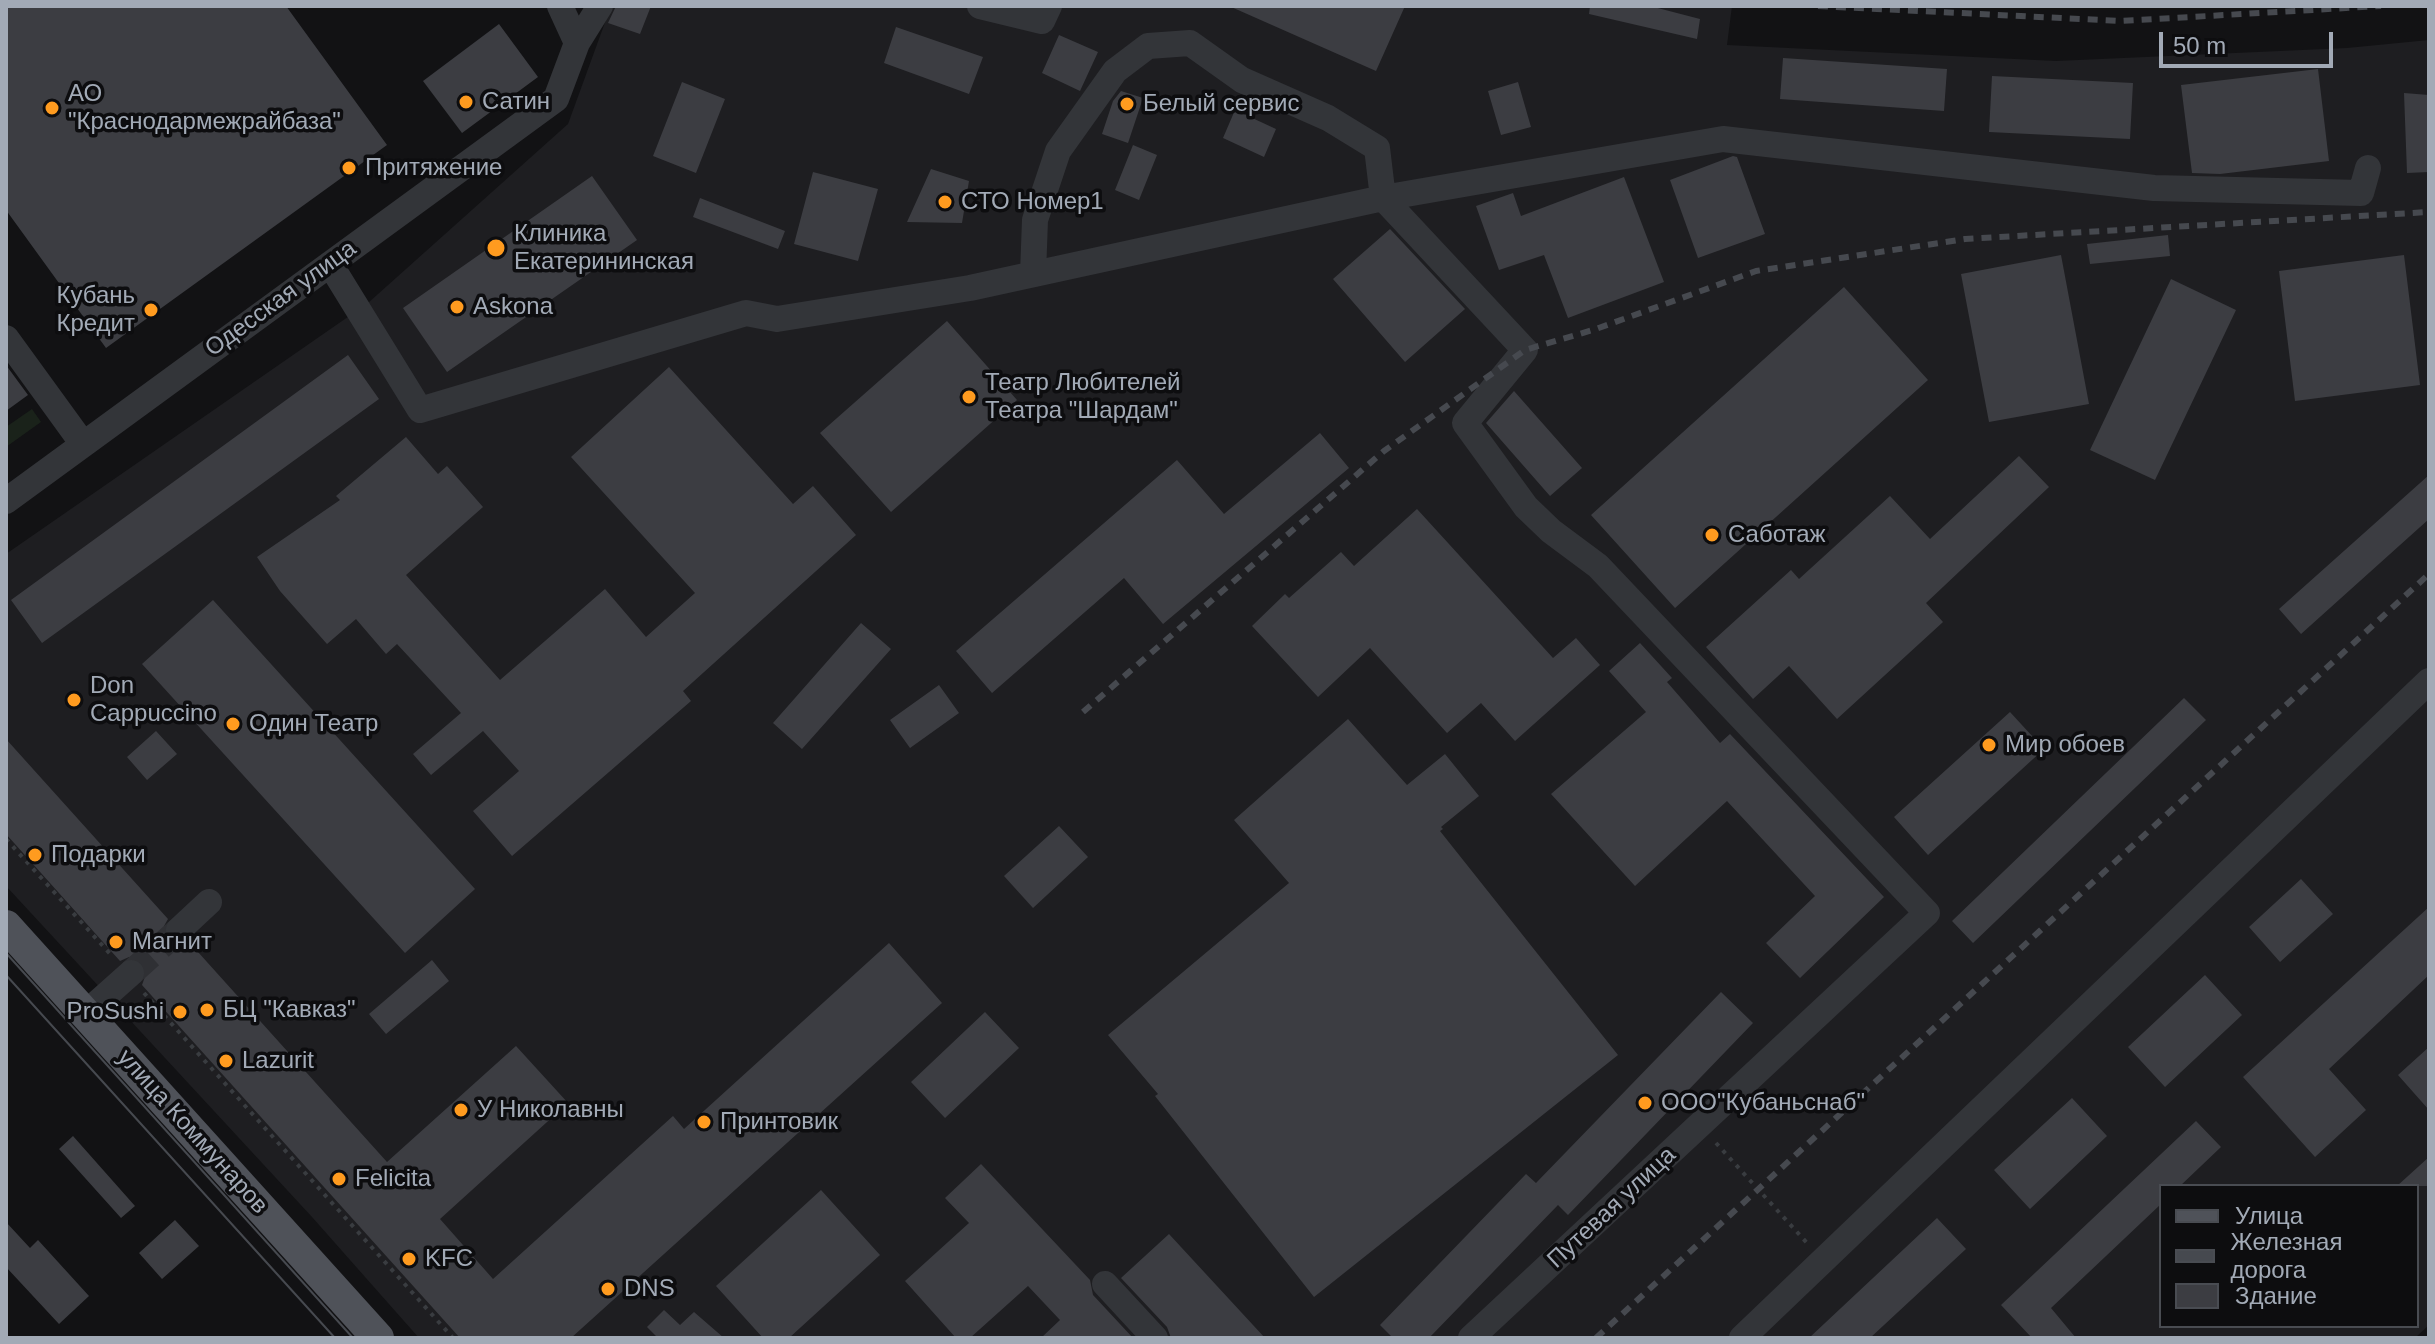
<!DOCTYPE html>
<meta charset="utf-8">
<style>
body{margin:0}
#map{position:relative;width:2435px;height:1344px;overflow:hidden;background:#121214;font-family:Arial,sans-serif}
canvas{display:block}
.frame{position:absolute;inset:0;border:8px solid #a2aab6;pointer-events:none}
.legend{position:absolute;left:2159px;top:1184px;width:260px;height:144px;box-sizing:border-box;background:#0d0d0f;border:2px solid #494c52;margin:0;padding:10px 14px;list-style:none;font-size:24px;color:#a2aab6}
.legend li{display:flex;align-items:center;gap:16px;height:40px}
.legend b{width:40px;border:2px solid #494c52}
.scale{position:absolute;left:2159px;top:32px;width:174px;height:36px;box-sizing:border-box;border:4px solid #a2aab6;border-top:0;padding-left:10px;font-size:24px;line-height:28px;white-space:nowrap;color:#a2aab6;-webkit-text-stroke:6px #0d0d0f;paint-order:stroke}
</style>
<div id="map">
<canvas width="2435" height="1344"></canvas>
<div class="frame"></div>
<ul class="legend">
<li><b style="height:10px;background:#4f5259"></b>Улица</li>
<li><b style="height:10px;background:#46494f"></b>Железная дорога</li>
<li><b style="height:22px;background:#3c3d42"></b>Здание</li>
</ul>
<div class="scale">50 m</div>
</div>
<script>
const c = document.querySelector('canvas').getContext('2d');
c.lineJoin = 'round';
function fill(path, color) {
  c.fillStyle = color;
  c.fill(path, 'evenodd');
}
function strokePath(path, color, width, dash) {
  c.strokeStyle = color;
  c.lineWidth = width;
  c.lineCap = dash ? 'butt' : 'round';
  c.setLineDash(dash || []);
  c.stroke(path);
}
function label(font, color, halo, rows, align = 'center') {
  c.font = font + ' Arial,sans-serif';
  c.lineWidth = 7;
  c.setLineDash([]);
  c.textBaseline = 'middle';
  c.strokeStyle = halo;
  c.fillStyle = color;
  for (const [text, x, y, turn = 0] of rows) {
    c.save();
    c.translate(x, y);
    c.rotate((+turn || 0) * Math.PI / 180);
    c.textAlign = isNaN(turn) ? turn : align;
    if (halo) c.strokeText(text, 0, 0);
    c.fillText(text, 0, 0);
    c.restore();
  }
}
fill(new Path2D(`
 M 611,6 L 1732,6 L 1727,45 L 2056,61 L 2347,48 L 2429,40 L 2429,1325 L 2415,1338 L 419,1338 L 312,1217 L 6,886 L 6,554 L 368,303 L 568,124 ZM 2161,1186 L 2417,1186 L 2417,1326 L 2161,1326 Z`), '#1e1e21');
fill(new Path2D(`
 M 32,409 L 41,422 L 6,447 L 6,427 Z`), '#1a221a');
fill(new Path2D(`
 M 6,6 L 286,6 L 387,145 L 106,348 L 6,210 Z
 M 616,6 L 651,6 L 640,34 L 608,23 Z
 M 1229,6 L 1405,6 L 1376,71 Z
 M 1590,6 L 1650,6 L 1700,19 L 1697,39 L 1589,14 Z
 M 499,24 L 538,77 L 462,133 L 423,81 Z
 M 896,27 L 983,57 L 969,94 L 884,63 Z
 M 1059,35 L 1098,52 L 1080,91 L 1042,73 Z
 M 1783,58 L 1947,69 L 1944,111 L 1780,99 Z
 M 2318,69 L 2329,161 L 2220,174 L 2192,173 L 2181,85 Z
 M 1992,76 L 2133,83 L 2130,139 L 1989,132 Z
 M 682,82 L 725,99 L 696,173 L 653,156 Z
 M 1518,82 L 1531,127 L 1501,135 L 1488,91 Z
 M 1121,91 L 1143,98 L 1128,143 L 1102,134 L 1113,101 Z
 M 2404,93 L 2429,95 L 2429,172 L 2407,173 Z
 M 1235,110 L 1276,129 L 1264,157 L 1223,138 Z
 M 1133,145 L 1157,155 L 1139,200 L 1115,190 Z
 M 1733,156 L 1737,157 L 1765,234 L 1698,258 L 1670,180 Z
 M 931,169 L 969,181 L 962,223 L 907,222 Z
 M 813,172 L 878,189 L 858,261 L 794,244 Z
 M 592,176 L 637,240 L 447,372 L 403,308 Z
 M 1624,177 L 1664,282 L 1568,318 L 1544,255 L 1499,270 L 1476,206 L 1513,193 L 1521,216 Z
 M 700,198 L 785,231 L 778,249 L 693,217 Z
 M 1390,229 L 1465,309 L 1405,362 L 1333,279 Z
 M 2168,235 L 2170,256 L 2090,264 L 2087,244 Z
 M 2061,255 L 2089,404 L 1989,422 L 1961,274 Z
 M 2404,255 L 2420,385 L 2295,401 L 2279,271 Z
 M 2171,279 L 2236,310 L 2155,480 L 2090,450 Z
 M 1844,287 L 1928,380 L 1675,608 L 1591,515 Z
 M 947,321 L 1017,400 L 891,512 L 820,433 Z
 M 348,355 L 379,399 L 42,643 L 11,600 Z
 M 6,365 L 28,395 L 6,411 Z
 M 669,367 L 793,504 L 813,486 L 856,535 L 683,691 L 691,701 L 512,856 L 473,811 L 519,771 L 483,731 L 431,775 L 413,754 L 461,713 L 397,644 L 386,654 L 356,619 L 327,644 L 280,591 L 257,557 L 340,500 L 336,496 L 406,437 L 438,474 L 447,466 L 483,507 L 406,575 L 500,680 L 605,589 L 646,637 L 695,593 L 571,457 Z
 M 1514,391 L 1582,468 L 1550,496 L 1486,423 Z
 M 1320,433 L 1349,468 L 1163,624 L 1124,578 L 992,693 L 956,651 L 1177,460 L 1224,514 Z
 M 2019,456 L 2049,487 L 1926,603 L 1943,622 L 1837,719 L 1789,666 L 1753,699 L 1706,647 L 1791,570 L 1799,579 L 1890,496 L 1930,539 Z
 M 2429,475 L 2429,519 L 2301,634 L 2279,609 Z
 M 1417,509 L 1553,658 L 1576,638 L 1600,665 L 1515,741 L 1481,703 L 1447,733 L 1370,648 L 1318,697 L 1252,626 L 1285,594 L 1289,598 L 1341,552 L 1354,566 Z
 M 213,600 L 475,889 L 405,953 L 142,664 Z
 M 861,623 L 891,649 L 802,749 L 773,723 Z
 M 1640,643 L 1672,678 L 1667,682 L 1720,743 L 1730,734 L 1884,897 L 1800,978 L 1766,943 L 1815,896 L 1727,801 L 1635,886 L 1551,794 L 1646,712 L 1609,671 Z
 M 939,685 L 959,713 L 910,748 L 890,720 Z
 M 2184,698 L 2206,720 L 1973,943 L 1952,921 Z
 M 2010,712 L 2044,749 L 1928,855 L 1894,817 Z
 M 1348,719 L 1407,785 L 1445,754 L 1479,796 L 1441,827 L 1443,829 L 1440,831 L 1618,1055 L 1314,1297 L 1155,1096 L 1158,1094 L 1108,1035 L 1289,883 L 1234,820 Z
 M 156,731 L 177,754 L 147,780 L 127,757 Z
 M 6,739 L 168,919 L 164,926 L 167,940 L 175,945 L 189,942 L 387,1162 L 516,1046 L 568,1103 L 440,1219 L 493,1279 L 673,1116 L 684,1129 L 889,943 L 942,1003 L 571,1338 L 460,1338 L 142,985 L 147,971 L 142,962 L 129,957 L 120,961 L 6,834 Z
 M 1059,826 L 1088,857 L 1033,908 L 1004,876 Z
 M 2301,879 L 2333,914 L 2280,962 L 2249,927 Z
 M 2429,907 L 2429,975 L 2329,1069 L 2366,1110 L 2315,1157 L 2243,1077 Z
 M 432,960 L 449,981 L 386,1034 L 369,1014 Z
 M 2205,975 L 2242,1015 L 2165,1087 L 2128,1047 Z
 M 1721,992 L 1753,1023 L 1568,1215 L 1558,1205 L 1429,1338 L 1393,1338 L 1380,1325 L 1526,1174 L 1536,1183 Z
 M 985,1012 L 1019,1048 L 945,1118 L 911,1082 Z
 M 2429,1047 L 2429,1110 L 2398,1075 Z
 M 2072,1098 L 2107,1136 L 2030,1209 L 1994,1170 Z
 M 2196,1121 L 2221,1147 L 2180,1186 L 2161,1186 L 2161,1204 L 2051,1308 L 2076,1338 L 2032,1338 L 2001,1305 Z
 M 73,1136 L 135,1206 L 121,1218 L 59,1149 Z
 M 2429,1157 L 2429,1186 L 2397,1186 Z
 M 981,1164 L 1090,1280 L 1093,1295 L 1133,1338 L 1041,1338 L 1060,1320 L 1028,1286 L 970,1338 L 956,1338 L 905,1281 L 969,1223 L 945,1198 Z
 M 821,1190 L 880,1255 L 789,1338 L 763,1338 L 716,1286 Z
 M 1937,1218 L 1966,1249 L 1870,1338 L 1809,1338 Z
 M 175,1220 L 199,1246 L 162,1279 L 139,1253 Z
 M 6,1222 L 30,1248 L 38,1240 L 89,1296 L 59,1324 L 6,1267 Z
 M 1169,1234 L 1265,1338 L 1171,1338 L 1167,1327 L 1121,1278 Z
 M 664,1310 L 680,1325 L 694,1312 L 724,1338 L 658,1338 L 647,1327 Z`), '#3c3d42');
strokePath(new Path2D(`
 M 131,973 L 179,930`), '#2f3034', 26, [26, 13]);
strokePath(new Path2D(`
 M 6,839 L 112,956
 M 144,993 L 453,1338
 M 1716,1143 L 1807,1243`), '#393c40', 4, [4, 6]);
strokePath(new Path2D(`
 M 560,6 L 577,43
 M 980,6 L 1042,21 L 1049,6
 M 330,264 L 420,410 L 746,313 L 777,319 L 970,288 L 1383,198 L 1723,139 L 2154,188 L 2361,193 L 2368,168
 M 1033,274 L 1035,220 L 1058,151 L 1115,71 L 1148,46 L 1190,43 L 1242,80 L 1328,118 L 1377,148 L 1383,198 L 1525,350 L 1465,423 L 1526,507 L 1551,531 L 1598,566 L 1927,913 L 1471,1338
 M 6,338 L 83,444
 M 6,501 L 556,99 L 577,43 L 600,6
 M 179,930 L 209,902
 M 85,1014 L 131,973
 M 1105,1284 L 1155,1338
 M 1742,1338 L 2429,681`), '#333539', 26);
strokePath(new Path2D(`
 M 6,926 L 378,1338`), '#4f5259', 32);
strokePath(new Path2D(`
 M 6,953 L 353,1338
 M 6,975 L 335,1338`), '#46494f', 2);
strokePath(new Path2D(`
 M 1818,6 L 2121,21 L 2381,6
 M 1083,712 L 1384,451 L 1525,350 L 1596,329 L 1756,271 L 1965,239 L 2429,212
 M 1596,1338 L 2429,574`), '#46494f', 6, [10, 8]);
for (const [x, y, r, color] of [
 [466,102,8,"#ff9b1f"],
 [1127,104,8,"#ff9b1f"],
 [52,108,8,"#ff9b1f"],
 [349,168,8,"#ff9b1f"],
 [945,202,8,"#ff9b1f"],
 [496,248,10,"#ff9b1f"],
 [457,307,8,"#ff9b1f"],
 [151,310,8,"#ff9b1f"],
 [969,397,8,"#ff9b1f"],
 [1712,535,8,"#ff9b1f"],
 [74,700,8,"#ff9b1f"],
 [233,724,8,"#ff9b1f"],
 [1989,745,8,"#ff9b1f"],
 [35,855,8,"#ff9b1f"],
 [116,942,8,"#ff9b1f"],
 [207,1010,8,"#ff9b1f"],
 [180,1012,8,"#ff9b1f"],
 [226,1061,8,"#ff9b1f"],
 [1645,1103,8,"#ff9b1f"],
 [461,1110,8,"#ff9b1f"],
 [704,1122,8,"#ff9b1f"],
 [339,1179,8,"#ff9b1f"],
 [409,1259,8,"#ff9b1f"],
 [608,1289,8,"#ff9b1f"]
]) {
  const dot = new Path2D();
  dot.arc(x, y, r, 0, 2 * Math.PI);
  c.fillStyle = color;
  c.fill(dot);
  strokePath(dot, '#0d0d0f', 3);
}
label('24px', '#a2aab6', '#0d0d0f', [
 ["АО",68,94],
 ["\"Краснодармежрайбаза\"",68,122],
 ["Сатин",482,102],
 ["Белый сервис",1143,104],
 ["Притяжение",365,168],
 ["СТО Номер1",961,202],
 ["Клиника",514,234],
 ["Екатерининская",514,262],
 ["Кубань",135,296,"right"],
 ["Кредит",135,324,"right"],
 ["Askona",473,307],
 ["Театр Любителей",985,383],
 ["Театра \"Шардам\"",985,411],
 ["Саботаж",1728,535],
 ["Don",90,686],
 ["Cappuccino",90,714],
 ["Один Театр",249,724],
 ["Мир обоев",2005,745],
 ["Подарки",51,855],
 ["Магнит",132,942],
 ["БЦ \"Кавказ\"",223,1010],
 ["ProSushi",164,1012,"right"],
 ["Lazurit",242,1061],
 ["ООО\"Кубаньснаб\"",1661,1103],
 ["У Николавны",477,1110],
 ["Принтовик",720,1122],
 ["Felicita",355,1179],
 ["KFC",425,1259],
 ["DNS",624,1289]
], 'left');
label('24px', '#a2aab6', '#0d0d0f', [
 ["Одесская улица",281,299,-36],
 ["улица Коммунаров",192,1132,48],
 ["Путевая улица",1612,1208,-43]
]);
</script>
